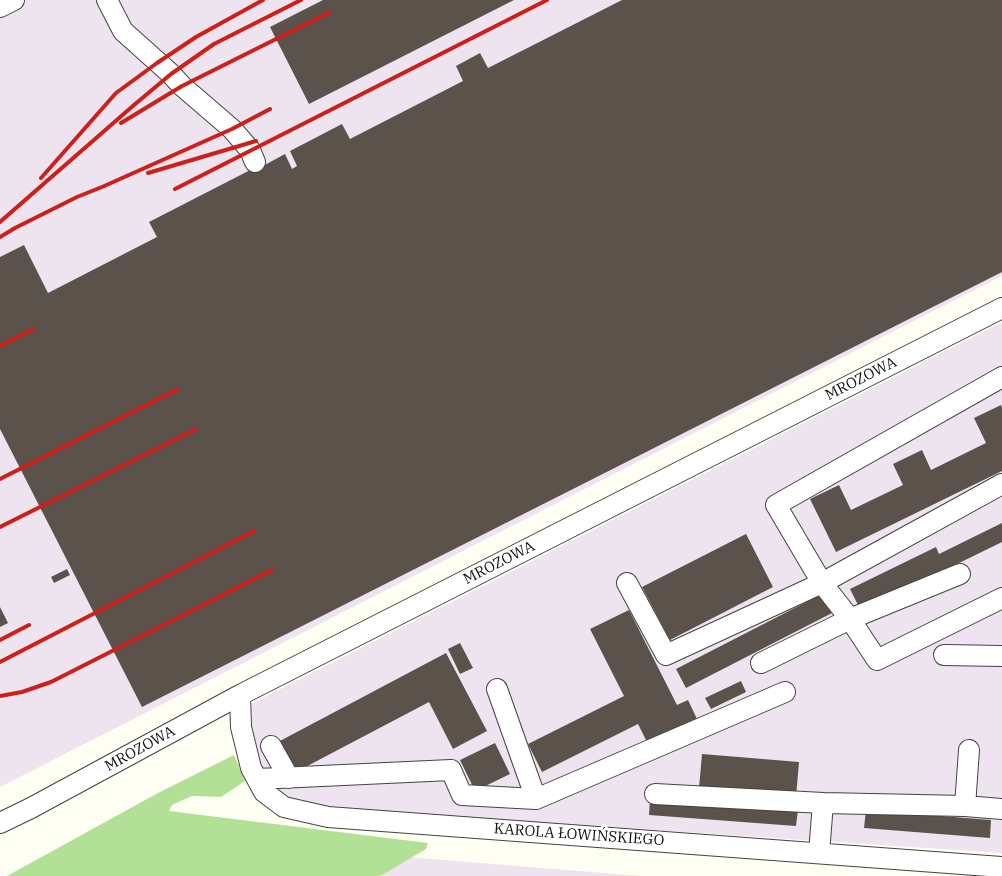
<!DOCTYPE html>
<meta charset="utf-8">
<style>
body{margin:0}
canvas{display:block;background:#fffef3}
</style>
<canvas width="1002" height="876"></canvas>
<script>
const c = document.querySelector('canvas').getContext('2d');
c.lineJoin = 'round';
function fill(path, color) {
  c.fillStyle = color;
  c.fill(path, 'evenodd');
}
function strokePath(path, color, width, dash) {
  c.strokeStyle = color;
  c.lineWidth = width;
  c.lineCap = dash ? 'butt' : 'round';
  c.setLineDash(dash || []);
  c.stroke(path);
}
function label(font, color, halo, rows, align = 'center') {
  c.font = font + ' "IBM Plex Serif",serif';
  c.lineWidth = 5;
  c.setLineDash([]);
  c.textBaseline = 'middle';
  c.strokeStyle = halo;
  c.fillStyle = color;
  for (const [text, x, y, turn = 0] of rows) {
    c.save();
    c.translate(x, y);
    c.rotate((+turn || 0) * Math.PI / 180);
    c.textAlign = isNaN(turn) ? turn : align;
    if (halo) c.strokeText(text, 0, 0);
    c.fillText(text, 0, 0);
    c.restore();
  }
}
fill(new Path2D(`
 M 0,0 L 1002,0 L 1002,276 L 0,787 Z
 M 1002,322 L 1002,853 L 334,809 L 289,799 L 272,787 L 256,759 L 249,705 Z
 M 271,846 L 641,876 L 159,876 Z`), '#eee4ef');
fill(new Path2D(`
 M 234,755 L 245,781 L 221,797 L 192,796 L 172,805 L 169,811 L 428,843 L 426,849 L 382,875 L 378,876 L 7,876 L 158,793 Z`), '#b1e096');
fill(new Path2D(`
 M 323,0 L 514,0 L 309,104 L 270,27 Z
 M 622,0 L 1002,0 L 1002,272 L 142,707 L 0,429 L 0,257 L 24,245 L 48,293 L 157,237 L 149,222 L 260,165 L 261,167 L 285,154 L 292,169 L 297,166 L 290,151 L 342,124 L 350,139 L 463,81 L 456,66 L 480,53 L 488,68 Z
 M 1001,405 L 1002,408 L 1002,471 L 836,552 L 810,499 L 839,485 L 851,510 L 903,485 L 893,464 L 922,450 L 931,470 L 986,443 L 974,418 Z
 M 1002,523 L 1002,542 L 861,611 L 850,589 L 936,547 L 939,554 Z
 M 746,534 L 773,587 L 670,640 L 642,587 Z
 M 67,569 L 70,575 L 54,583 L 51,577 Z
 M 822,594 L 832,613 L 686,688 L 676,669 Z
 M 0,607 L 8,623 L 0,627 Z
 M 629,610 L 677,705 L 688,700 L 697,719 L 648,744 L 638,724 L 542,772 L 528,744 L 624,696 L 590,629 Z
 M 460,643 L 473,668 L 460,674 L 448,649 Z
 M 446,653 L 487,731 L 453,749 L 429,702 L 294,773 L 278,742 Z
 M 741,681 L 746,692 L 711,709 L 705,698 Z
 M 495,743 L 510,774 L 475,791 L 460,760 Z
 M 702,754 L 799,762 L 796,797 L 699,788 Z
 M 650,799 L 798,810 L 796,826 L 649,815 Z
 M 866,810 L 991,820 L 990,838 L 864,828 Z`), '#5a524b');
const minor = new Path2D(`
 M 107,0 L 123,31 L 171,74 L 182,86 L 232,129 L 250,150 L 255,162
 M 0,7 L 14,0
 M 1002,377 L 776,505 L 822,583 L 1002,484
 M 960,574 L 850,619 L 877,660 L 1002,598
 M 627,583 L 666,655 L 822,583 L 850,619 L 761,663
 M 944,655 L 1002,656
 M 240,695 L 241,727 L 251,768 L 264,792 L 284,807 L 328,817 L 1002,867
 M 271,746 L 289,778
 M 257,779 L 451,770 L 462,795 L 536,799 L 497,689
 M 655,794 L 823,803
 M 536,799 L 785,692
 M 965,806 L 969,750
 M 0,823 L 31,808 L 240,695 L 1002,308
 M 819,853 L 823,803 L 965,806 L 1002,809`);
strokePath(minor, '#434343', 22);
strokePath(minor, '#fff', 20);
strokePath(new Path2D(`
 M 121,123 L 182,86 L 330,12
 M 148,173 L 256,141
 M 41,178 L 116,93 L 157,63 L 196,37 L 263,0
 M 175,189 L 547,0
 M 0,222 L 134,105 L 171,74 L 214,44 L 301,0
 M 0,237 L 15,228 L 77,197 L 102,187 L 232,129 L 270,109
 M 0,346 L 33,329
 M 0,479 L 178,389
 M 0,527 L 196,429
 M 0,640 L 29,625
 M 0,662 L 254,531
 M 0,696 L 22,692 L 51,682 L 272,570`), '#ce201a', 4);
label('15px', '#101010', '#fff', [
 ["MROZOWA",861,379,-27],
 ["MROZOWA",499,563,-27],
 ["MROZOWA",140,749,-29],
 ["KAROLA ŁOWIŃSKIEGO",579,835,4]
]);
</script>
